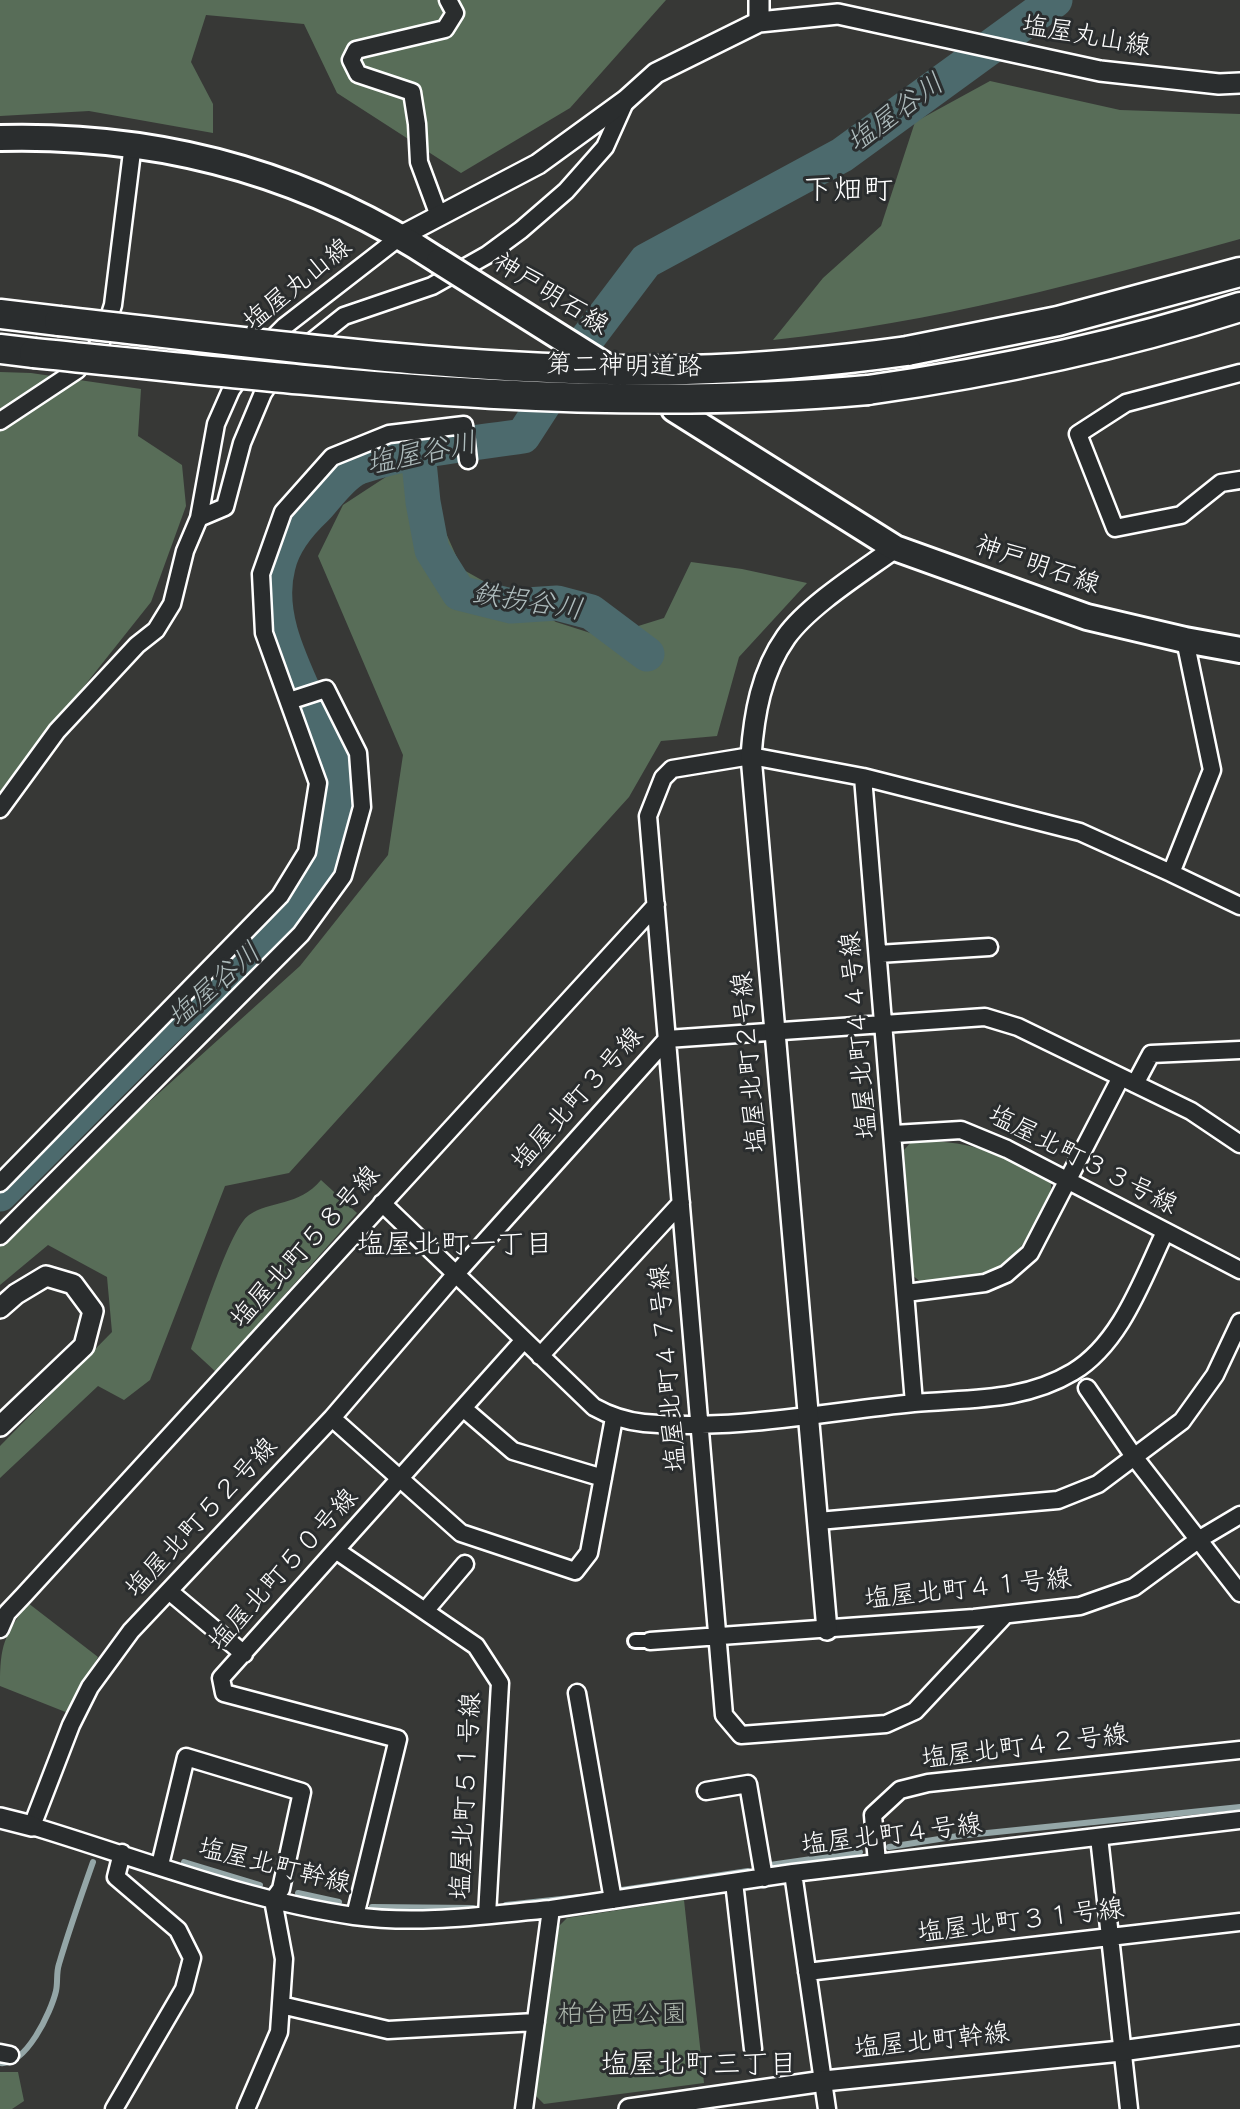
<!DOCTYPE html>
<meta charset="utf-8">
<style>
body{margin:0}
canvas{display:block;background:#373836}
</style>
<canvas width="1240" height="2109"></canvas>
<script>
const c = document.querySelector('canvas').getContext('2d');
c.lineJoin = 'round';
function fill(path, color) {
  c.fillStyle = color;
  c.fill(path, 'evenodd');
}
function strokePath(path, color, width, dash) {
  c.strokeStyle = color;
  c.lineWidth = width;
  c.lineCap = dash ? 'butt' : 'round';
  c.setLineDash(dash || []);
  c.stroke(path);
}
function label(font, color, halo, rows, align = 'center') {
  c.font = font + ' "Architects Daughter","Klee One",sans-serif';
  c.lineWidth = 6;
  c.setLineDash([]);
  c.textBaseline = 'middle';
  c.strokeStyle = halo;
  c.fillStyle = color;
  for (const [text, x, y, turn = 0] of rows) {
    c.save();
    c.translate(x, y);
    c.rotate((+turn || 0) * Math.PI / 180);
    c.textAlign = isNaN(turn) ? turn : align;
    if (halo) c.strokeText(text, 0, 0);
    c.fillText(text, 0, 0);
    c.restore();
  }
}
fill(new Path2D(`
 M 0,0 L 666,0 L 570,108 L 461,173 L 337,93 L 304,24 L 206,15 L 191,62 L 213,104 L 213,133 L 89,111 L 0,116 Z
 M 990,81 L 1120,110 L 1240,114 L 1240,239 C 1086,282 932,323 773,340 L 823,278 L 881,226 L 915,122 Z
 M 0,372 L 31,373 L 141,389 L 138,436 L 182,465 L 186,506 L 151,602 L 0,792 Z
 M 433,468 L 441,522 L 462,569 L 556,622 L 603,637 L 664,618 L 691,562 L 742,569 L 807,583 L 739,657 L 717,736 L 661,741 L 629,797 L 289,1173 L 225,1186 L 150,1380 L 124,1400 L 98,1386 L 0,1478 L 0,1446 L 112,1332 L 107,1277 L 48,1245 L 0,1285 L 0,1246 L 138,1112 L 300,966 L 388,855 L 403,755 L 318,556 L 343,505 L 395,471 Z
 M 912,1141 C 977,1140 995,1153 1051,1183 C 1052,1198 1044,1209 1036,1222 C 1004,1282 984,1277 921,1282 L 912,1275 L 904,1150 Z
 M 321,1180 L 357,1213 L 216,1372 L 191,1349 C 201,1323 230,1228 249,1215 C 271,1200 298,1207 321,1180 Z
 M 28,1603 L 98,1657 L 68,1713 L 0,1686 C 0,1645 4,1636 28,1603 Z
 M 684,1900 L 704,2083 L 544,2104 L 535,2095 L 559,1926 L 567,1918 Z
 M 0,2072 L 18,2072 L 24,2101 L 12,2109 L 0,2109 Z`), '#586d58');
strokePath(new Path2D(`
 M 889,1847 L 958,1836 L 1240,1807
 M 184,1862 L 260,1885
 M 770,1865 L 860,1852
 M 622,1890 L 748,1871
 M 298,1893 L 339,1902
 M 506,1905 L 580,1897
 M 372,1907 L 473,1908
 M 0,2063 C 26,2066 51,2012 56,1991 C 58,1982 56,1973 59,1964 C 69,1930 81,1896 93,1862`), '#94a6a7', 6);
strokePath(new Path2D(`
 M 418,452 L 423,502 L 432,550 L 459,593 L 511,606 L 557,603 L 591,612 L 647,654
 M 0,1194 C 60,1135 119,1074 180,1015 C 232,966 299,930 329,861 C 376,754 253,662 278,566 C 283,544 300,523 316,508 C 327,496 343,473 359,467 C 411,449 469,444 523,436 L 578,351 L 646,261 L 842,155 L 1055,0`), '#4c6a6d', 35);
const pedestrian = new Path2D(`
 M 635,1641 L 650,1641`);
const minor = new Path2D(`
 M 439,216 L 419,162 L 417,124 L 412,92 L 358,74 L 351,60 L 356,50 L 445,29 L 455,13 L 448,0
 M 1240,373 L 1126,403 L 1078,434 L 1115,528 L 1181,515 L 1221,483 L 1240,480
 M 0,421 L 77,370 L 101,342 L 113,305 L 133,144
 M 199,518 L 225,507 L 242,443 L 263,393 L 280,367 L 344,316 L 432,286 L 487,255 L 521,230 L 566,191 L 605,147 L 626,100
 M 1185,640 L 1212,770 L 1171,873 L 1240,906
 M 863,777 L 1080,832 L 1171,873
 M 0,809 L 57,731 L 137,645 L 156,630 L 172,604 L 185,551 L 199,518 L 216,424 L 231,390 L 253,358 L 285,326 L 401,236
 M 878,954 L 989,947
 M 1135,1084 L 1151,1054 L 1240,1050
 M 894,1134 L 961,1130 L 1007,1149 L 1240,1270
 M 0,1183 L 280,896 L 307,852 L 318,783 L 264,633 L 261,574 L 283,512 L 332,457 L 389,434 L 464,425 L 468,460
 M 382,1203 L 594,1407 C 610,1416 625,1421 644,1423 C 734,1431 824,1412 914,1403 C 969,1398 1023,1402 1073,1372 C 1121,1343 1142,1280 1165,1232
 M 0,1236 L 301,934 L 343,876 L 362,807 L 358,753 L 326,689 L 289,701
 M 906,1293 L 985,1283 L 1006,1274 L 1030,1253 L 1121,1077
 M 540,1356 L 681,1203
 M 1087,1388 L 1135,1458 L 1240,1593
 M 914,1403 L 863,777 L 751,756 L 672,769 L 663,778 L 648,816 L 724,1715 L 741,1735 L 886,1724 L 915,1711 L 1005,1615
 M 463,1408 L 513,1451 L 603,1478
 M 332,1418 L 461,1533 L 575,1571 L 589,1553 L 614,1418
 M 818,1521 L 1058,1500 L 1098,1484 L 1182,1421 L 1215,1375 L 1240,1322
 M 337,1551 L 476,1646 L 500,1683 L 487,1915
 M 169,1591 L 244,1654
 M 425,1611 L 465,1564
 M 0,1629 L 7,1613 L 24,1595 L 656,905
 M 650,1641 L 974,1618 L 1080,1606 L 1134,1587 L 1198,1540 L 1240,1515
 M 577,1693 L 613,1900
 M 706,1791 L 748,1784 L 764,1878
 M 1099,1837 L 1129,2109
 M 877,1863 L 873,1815 L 900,1790 L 928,1783 L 1240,1750
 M 160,1865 L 186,1757 L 302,1792 L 281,1889 L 273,1900 L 284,1959 L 279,2032 L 246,2109
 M 793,1873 L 827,2109
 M 734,1882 L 753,2049
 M 551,1909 L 793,1873 L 1240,1820
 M 355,1916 L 398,1739 L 224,1693 L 221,1678 L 523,1341
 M 807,1972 L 1240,1922
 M 281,2005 L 388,2030 L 536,2022
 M 0,2053 L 10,2055
 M 114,2109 L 184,1989 L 192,1958 L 178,1930 L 116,1877 L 122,1853
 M 524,2109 L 551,1909 C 485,1915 420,1925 354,1916 C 244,1900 138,1858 32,1826 L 71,1725 L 90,1687 L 131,1631 L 332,1418 L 454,1276 L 667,1039 L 985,1017 L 1018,1027 L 1191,1111 L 1240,1144`);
const tertiary = new Path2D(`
 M 759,22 L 838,14 L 1100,71 L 1219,84 L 1240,83
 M 401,236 L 538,164 L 626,100 L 656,73 L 759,22 L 759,0
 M 0,1308 L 16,1294 L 46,1276 L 73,1284 L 93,1311 L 84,1346 L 0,1426
 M 827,1630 L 751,756 C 754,715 761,672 786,637 C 809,605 862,572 895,548
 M 0,1818 L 32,1826
 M 629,2109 L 824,2081 L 1121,2051 L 1240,2035`);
const primary = new Path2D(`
 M 0,138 C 160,134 306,173 439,261
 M 674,409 L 895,548 L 1087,617 L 1185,640 L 1240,650`);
const motorway = new Path2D(`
 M 0,314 L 59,321
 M 0,349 L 34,353
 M 907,351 L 1058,321 L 1240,272
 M 868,390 C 994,372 1119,346 1240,307`);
strokePath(pedestrian, '#fff', 18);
strokePath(minor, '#fff', 21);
strokePath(tertiary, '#fff', 24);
strokePath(primary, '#fff', 30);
strokePath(motorway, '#fff', 33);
strokePath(pedestrian, '#2a2d2e', 12);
strokePath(minor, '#2a2d2e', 16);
strokePath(tertiary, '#2a2d2e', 19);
strokePath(primary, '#2a2d2e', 24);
strokePath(motorway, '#2a2d2e', 28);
const primaryBridge = new Path2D(`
 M 439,261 L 617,373`);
const motorwayBridge = new Path2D(`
 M 59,321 C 267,344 476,374 686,370 C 760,368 834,361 907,351
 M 34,353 C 312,381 588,415 868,390`);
strokePath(primaryBridge, '#fff', 30, []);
strokePath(motorwayBridge, '#fff', 33, []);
strokePath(primaryBridge, '#2a2d2e', 24);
strokePath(motorwayBridge, '#2a2d2e', 28);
label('26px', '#fff', '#2a2d2e', [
 ["塩屋丸山線",1086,38,10],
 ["塩屋丸山線",299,286,-39],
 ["神戸明石線",550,296,32],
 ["第二神明道路",624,368,1],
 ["神戸明石線",1037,567,19],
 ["塩屋北町４４号線",861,1035,-95],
 ["塩屋北町２号線",752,1062,-95],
 ["塩屋北町３号線",579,1100,-48],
 ["塩屋北町３３号線",1082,1162,27],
 ["塩屋北町５８号線",307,1248,-48],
 ["塩屋北町４７号線",670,1368,-95],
 ["塩屋北町５２号線",203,1519,-47],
 ["塩屋北町５０号線",285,1571,-48],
 ["塩屋北町４１号線",968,1591,-6],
 ["塩屋北町４２号線",1025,1749,-7],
 ["塩屋北町５１号線",468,1796,-87],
 ["塩屋北町４号線",892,1837,-7],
 ["塩屋北町幹線",274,1868,14],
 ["塩屋北町３１号線",1021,1923,-7],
 ["塩屋北町幹線",932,2043,-6]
]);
label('26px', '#acb6ac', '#2a2d2e', [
 ["柏台西公園",622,2017]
]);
label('italic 28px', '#aebcbd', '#2a2d2e', [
 ["塩屋谷川",897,115,-36],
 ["塩屋谷川",422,456,-12],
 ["鉄拐谷川",527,604,9],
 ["塩屋谷川",216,987,-41]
]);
label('28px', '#fff', '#2a2d2e', [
 ["塩屋北町一丁目",455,1247],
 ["塩屋北町三丁目",699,2067]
]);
label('30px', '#fff', '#2a2d2e', [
 ["下畑町",848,193]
]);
</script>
